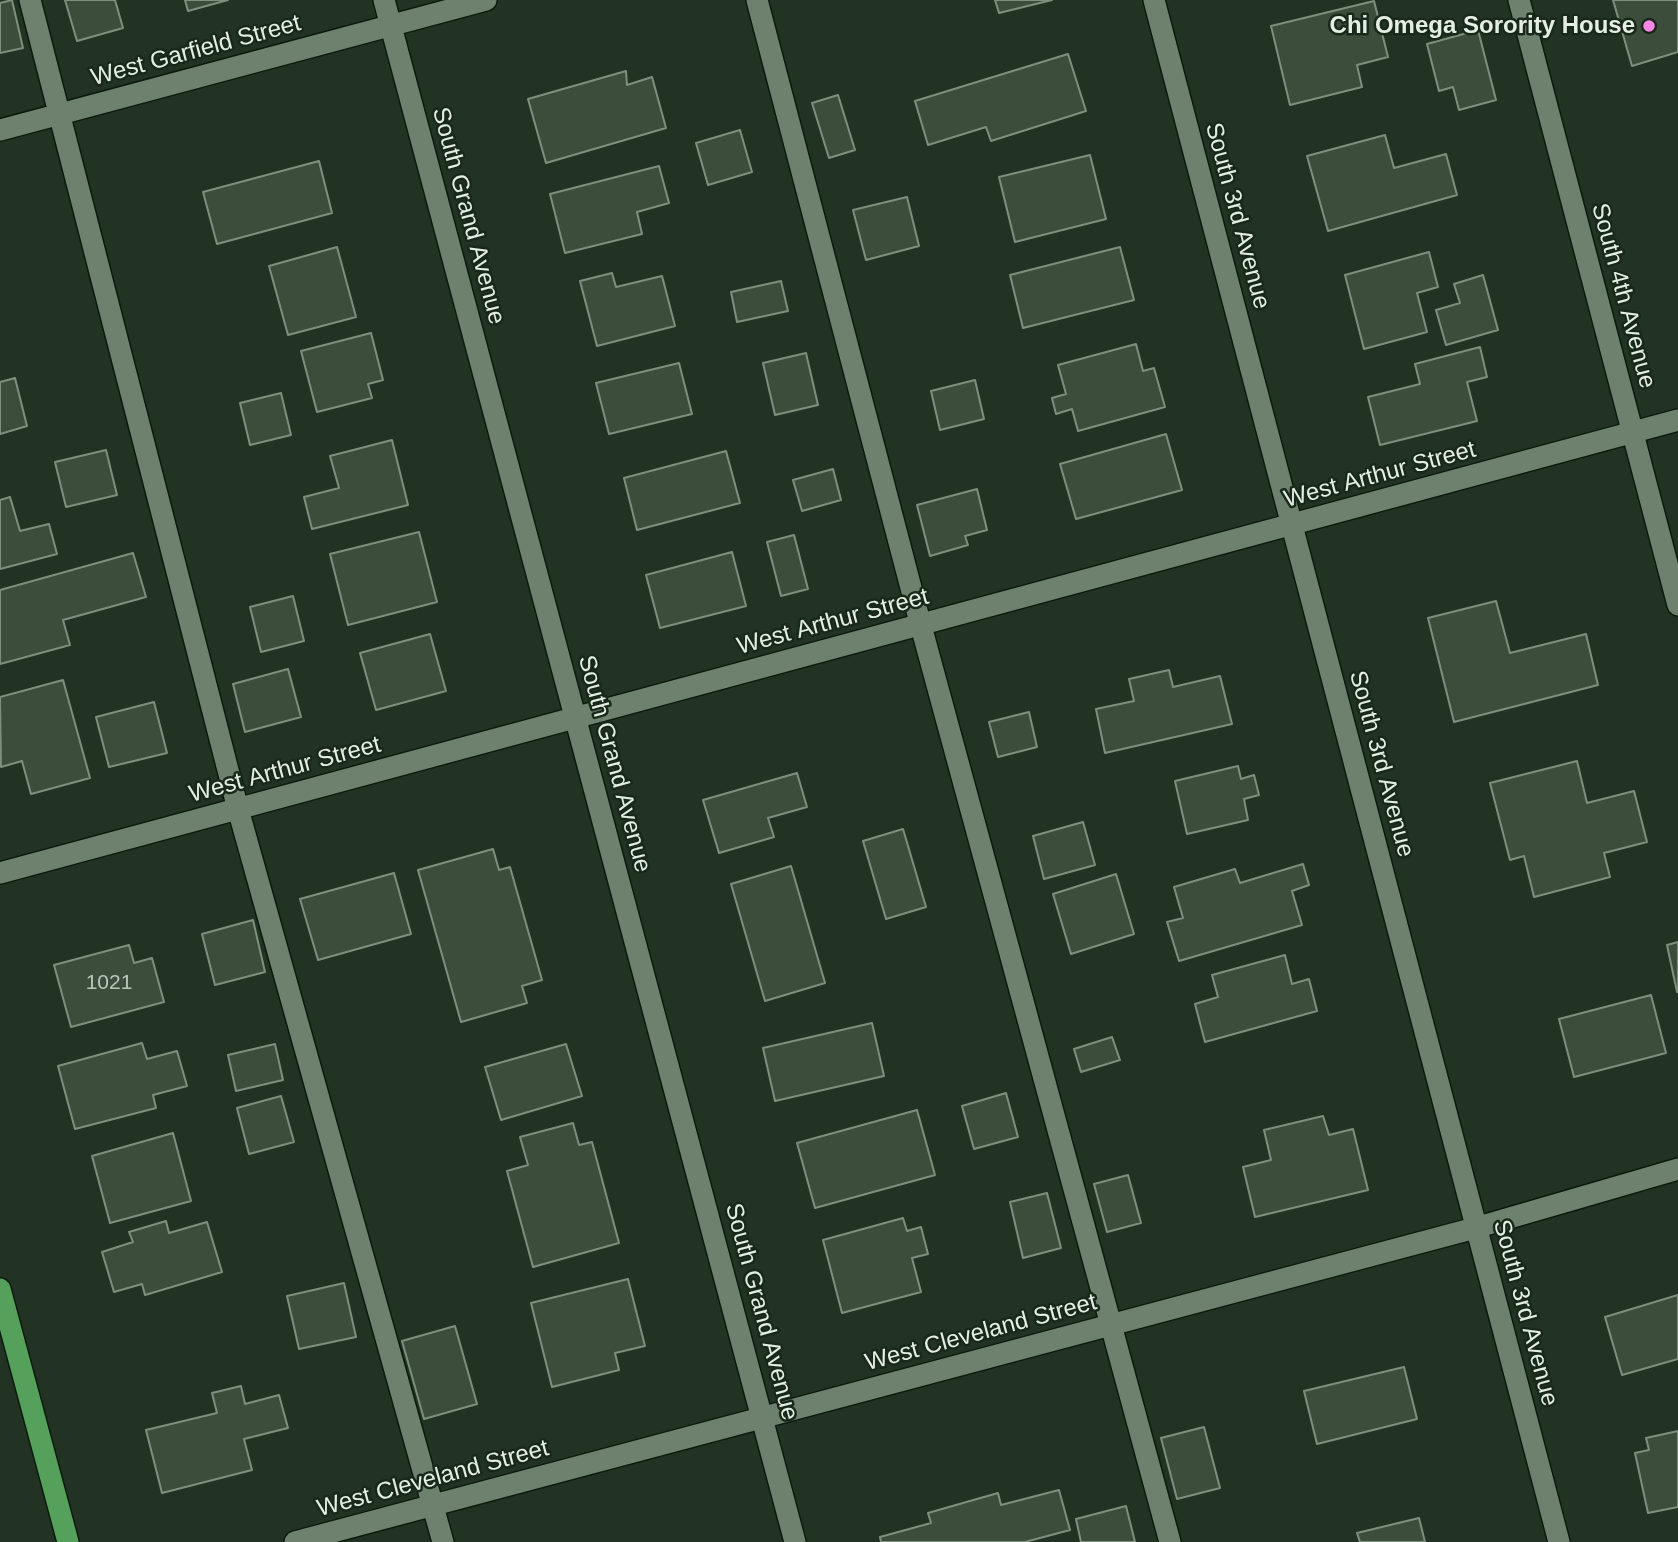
<!DOCTYPE html>
<style>
body{margin:0}
canvas{display:block;background:#233323}
</style>
<canvas width="1678" height="1542"></canvas>
<script>
const c = document.querySelector('canvas').getContext('2d');
c.lineJoin = 'round';
function fill(path, color) {
  c.fillStyle = color;
  c.fill(path, 'evenodd');
}
function strokePath(path, color, width, dash) {
  c.strokeStyle = color;
  c.lineWidth = width;
  c.lineCap = dash ? 'butt' : 'round';
  c.setLineDash(dash || []);
  c.stroke(path);
}
function label(font, color, halo, rows, align = 'center') {
  c.font = font + ' Helvetica,sans-serif';
  c.lineWidth = 5;
  c.setLineDash([]);
  c.textBaseline = 'middle';
  c.strokeStyle = halo;
  c.fillStyle = color;
  for (const [text, x, y, turn = 0] of rows) {
    c.save();
    c.translate(x, y);
    c.rotate((+turn || 0) * Math.PI / 180);
    c.textAlign = isNaN(turn) ? turn : align;
    if (halo) c.strokeText(text, 0, 0);
    c.fillText(text, 0, 0);
    c.restore();
  }
}
const building = new Path2D(`
 M 12,0 L 23,48 L 0,53 L 0,3 Z
 M 65,0 L 115,0 L 123,28 L 77,41 Z
 M 185,0 L 228,0 L 188,11 Z
 M 995,0 L 1052,0 L 999,13 Z
 M 1613,0 L 1678,0 L 1678,52 L 1632,66 Z
 M 1374,1 L 1388,57 L 1357,65 L 1362,87 L 1290,105 L 1271,26 Z
 M 1478,30 L 1496,100 L 1459,110 L 1453,87 L 1439,91 L 1427,44 Z
 M 1068,54 L 1086,111 L 991,141 L 986,127 L 928,145 L 915,101 Z
 M 626,71 L 627,85 L 652,77 L 666,128 L 546,163 L 528,99 Z
 M 838,95 L 855,150 L 829,158 L 812,103 Z
 M 740,130 L 752,172 L 708,185 L 696,143 Z
 M 1385,135 L 1394,168 L 1446,154 L 1457,195 L 1328,231 L 1307,156 Z
 M 1090,155 L 1106,219 L 1015,242 L 999,177 Z
 M 319,161 L 332,213 L 217,244 L 203,192 Z
 M 659,166 L 669,203 L 637,212 L 642,234 L 565,253 L 550,194 Z
 M 907,197 L 919,246 L 866,260 L 853,210 Z
 M 337,247 L 356,317 L 288,335 L 269,266 Z
 M 1120,247 L 1134,300 L 1023,328 L 1010,275 Z
 M 1429,252 L 1438,287 L 1417,293 L 1427,332 L 1364,349 L 1345,275 Z
 M 612,273 L 616,287 L 662,276 L 675,326 L 597,346 L 580,281 Z
 M 1483,275 L 1498,330 L 1446,345 L 1436,310 L 1460,303 L 1454,284 Z
 M 781,281 L 788,311 L 737,322 L 731,292 Z
 M 371,333 L 383,380 L 368,384 L 372,398 L 317,412 L 301,351 Z
 M 1136,344 L 1143,371 L 1154,368 L 1165,407 L 1078,431 L 1072,409 L 1056,414 L 1052,398 L 1066,394 L 1058,365 Z
 M 1480,347 L 1487,377 L 1467,382 L 1477,421 L 1380,445 L 1368,397 L 1420,384 L 1415,364 Z
 M 806,353 L 818,405 L 775,415 L 763,363 Z
 M 679,363 L 692,414 L 609,434 L 596,383 Z
 M 15,378 L 27,426 L 0,434 L 0,382 Z
 M 975,380 L 984,419 L 940,430 L 931,391 Z
 M 281,393 L 291,435 L 250,445 L 240,403 Z
 M 1166,434 L 1182,490 L 1076,519 L 1060,464 Z
 M 392,440 L 408,505 L 312,529 L 304,497 L 339,488 L 330,456 Z
 M 106,450 L 117,495 L 66,507 L 55,462 Z
 M 726,451 L 740,503 L 637,530 L 624,478 Z
 M 833,469 L 841,500 L 802,511 L 793,480 Z
 M 977,489 L 987,530 L 965,536 L 968,545 L 930,556 L 917,505 Z
 M 10,497 L 20,531 L 49,524 L 57,554 L 0,569 L 0,500 Z
 M 419,532 L 437,602 L 348,625 L 330,554 Z
 M 794,535 L 808,589 L 781,596 L 767,542 Z
 M 732,552 L 746,606 L 660,628 L 646,575 Z
 M 133,553 L 146,597 L 63,620 L 70,645 L 0,664 L 0,590 Z
 M 293,596 L 304,641 L 261,652 L 250,607 Z
 M 1496,601 L 1510,653 L 1586,634 L 1598,685 L 1454,722 L 1428,618 Z
 M 430,634 L 446,691 L 376,710 L 360,653 Z
 M 288,669 L 301,717 L 245,732 L 233,684 Z
 M 1169,670 L 1173,687 L 1220,676 L 1232,724 L 1105,753 L 1096,709 L 1134,701 L 1129,679 Z
 M 63,680 L 90,778 L 31,794 L 22,761 L 1,767 L 0,697 Z
 M 154,702 L 167,753 L 109,767 L 96,717 Z
 M 1029,712 L 1037,747 L 998,757 L 989,722 Z
 M 1577,761 L 1587,803 L 1634,791 L 1647,842 L 1604,853 L 1610,877 L 1534,897 L 1524,856 L 1510,860 L 1490,783 Z
 M 1238,766 L 1241,779 L 1254,775 L 1259,795 L 1244,799 L 1248,820 L 1187,834 L 1175,781 Z
 M 797,773 L 807,807 L 768,818 L 774,837 L 719,853 L 703,800 Z
 M 1083,822 L 1095,865 L 1044,879 L 1033,836 Z
 M 903,829 L 926,907 L 886,919 L 863,841 Z
 M 493,849 L 499,870 L 510,867 L 542,980 L 522,986 L 527,1003 L 461,1022 L 418,870 Z
 M 1303,864 L 1309,885 L 1292,891 L 1302,925 L 1179,961 L 1167,922 L 1183,918 L 1174,887 L 1235,869 L 1240,883 Z
 M 791,866 L 825,983 L 765,1001 L 731,884 Z
 M 394,873 L 411,934 L 318,960 L 300,899 Z
 M 1116,874 L 1134,934 L 1071,954 L 1053,894 Z
 M 253,920 L 265,972 L 215,985 L 202,934 Z
 M 1678,942 L 1678,991 L 1677,992 L 1667,945 Z
 M 129,945 L 134,963 L 152,958 L 164,1002 L 71,1027 L 54,965 Z
 M 1285,955 L 1292,984 L 1309,979 L 1317,1011 L 1205,1042 L 1195,1004 L 1218,997 L 1212,975 Z
 M 1651,995 L 1666,1053 L 1574,1077 L 1559,1019 Z
 M 872,1023 L 884,1076 L 775,1101 L 763,1048 Z
 M 1112,1037 L 1120,1060 L 1081,1072 L 1074,1049 Z
 M 142,1043 L 147,1059 L 177,1051 L 187,1086 L 153,1095 L 156,1108 L 75,1129 L 58,1066 Z
 M 275,1044 L 283,1080 L 236,1091 L 228,1055 Z
 M 566,1044 L 582,1096 L 501,1120 L 485,1067 Z
 M 1006,1093 L 1018,1137 L 974,1149 L 962,1106 Z
 M 281,1096 L 294,1142 L 249,1154 L 237,1108 Z
 M 917,1110 L 935,1175 L 815,1208 L 797,1143 Z
 M 1323,1116 L 1329,1135 L 1353,1129 L 1368,1190 L 1255,1217 L 1243,1167 L 1271,1160 L 1264,1130 Z
 M 573,1123 L 579,1145 L 592,1142 L 619,1243 L 533,1267 L 507,1171 L 528,1165 L 520,1137 Z
 M 173,1133 L 191,1201 L 110,1223 L 92,1156 Z
 M 1128,1175 L 1141,1223 L 1107,1232 L 1094,1184 Z
 M 1047,1193 L 1061,1248 L 1023,1258 L 1010,1202 Z
 M 903,1218 L 907,1231 L 921,1227 L 928,1254 L 912,1258 L 921,1292 L 842,1313 L 823,1240 Z
 M 166,1221 L 169,1233 L 207,1222 L 222,1272 L 145,1295 L 142,1284 L 114,1292 L 102,1252 L 133,1242 L 129,1232 Z
 M 628,1279 L 645,1346 L 615,1353 L 619,1370 L 552,1387 L 531,1303 Z
 M 344,1283 L 356,1337 L 299,1349 L 287,1296 Z
 M 1678,1295 L 1678,1359 L 1622,1375 L 1605,1317 Z
 M 455,1326 L 477,1404 L 424,1419 L 402,1341 Z
 M 1404,1367 L 1417,1419 L 1317,1444 L 1304,1391 Z
 M 241,1386 L 245,1404 L 279,1395 L 288,1428 L 244,1439 L 252,1470 L 162,1493 L 146,1430 L 217,1413 L 212,1393 Z
 M 1204,1427 L 1220,1488 L 1177,1499 L 1161,1438 Z
 M 1678,1431 L 1678,1507 L 1648,1513 L 1635,1453 L 1649,1450 L 1646,1438 Z
 M 1059,1490 L 1070,1530 L 1025,1542 L 881,1542 L 880,1537 L 931,1523 L 928,1513 L 998,1493 L 1001,1505 Z
 M 1126,1506 L 1135,1542 L 1081,1542 L 1076,1519 Z
 M 1419,1518 L 1425,1542 L 1360,1542 L 1357,1533 Z`);
fill(building, '#3c4d3c');
strokePath(building, '#7d8f7d', 2);
const minor = new Path2D(`
 M 30,0 L 238,809 L 443,1542
 M 384,0 L 795,1542
 M 757,0 L 921,626 L 1170,1542
 M 1154,0 L 1559,1542
 M 1519,0 L 1678,605
 M 0,130 L 486,0
 M 0,873 L 1678,420
 M 295,1542 L 1475,1228 L 1678,1169`);
const major = new Path2D(`
 M 0,1289 L 68,1542`);
strokePath(minor, '#0b1a0c', 24);
strokePath(major, '#0b1a0c', 24);
strokePath(minor, '#6e816e', 21);
strokePath(major, '#55a05b', 21);
for (const [x, y, r, color] of [
 [1649,26,7,"#fb87e6"]
]) {
  const dot = new Path2D();
  dot.arc(x, y, r, 0, 2 * Math.PI);
  c.fillStyle = color;
  c.fill(dot);
  strokePath(dot, '#192919', 2.5);
}
label('21px', '#bac6b9', null, [
 ["1021",109,983]
]);
label('bold 24px', '#e4eee3', '#192919', [
 ["Chi Omega Sorority House",1635,26]
], 'right');
label('24px', '#e4eee3', '#192919', [
 ["West Garfield Street",196,51,-15],
 ["South Grand Avenue",468,216,75],
 ["South 3rd Avenue",1237,216,75],
 ["South 4th Avenue",1623,296,75],
 ["West Arthur Street",1380,475,-15],
 ["West Arthur Street",833,622,-15],
 ["South Grand Avenue",614,764,75],
 ["South 3rd Avenue",1381,764,75],
 ["West Arthur Street",285,770,-15],
 ["South Grand Avenue",761,1312,75],
 ["South 3rd Avenue",1525,1313,75],
 ["West Cleveland Street",981,1333,-15],
 ["West Cleveland Street",433,1479,-15]
]);
</script>
